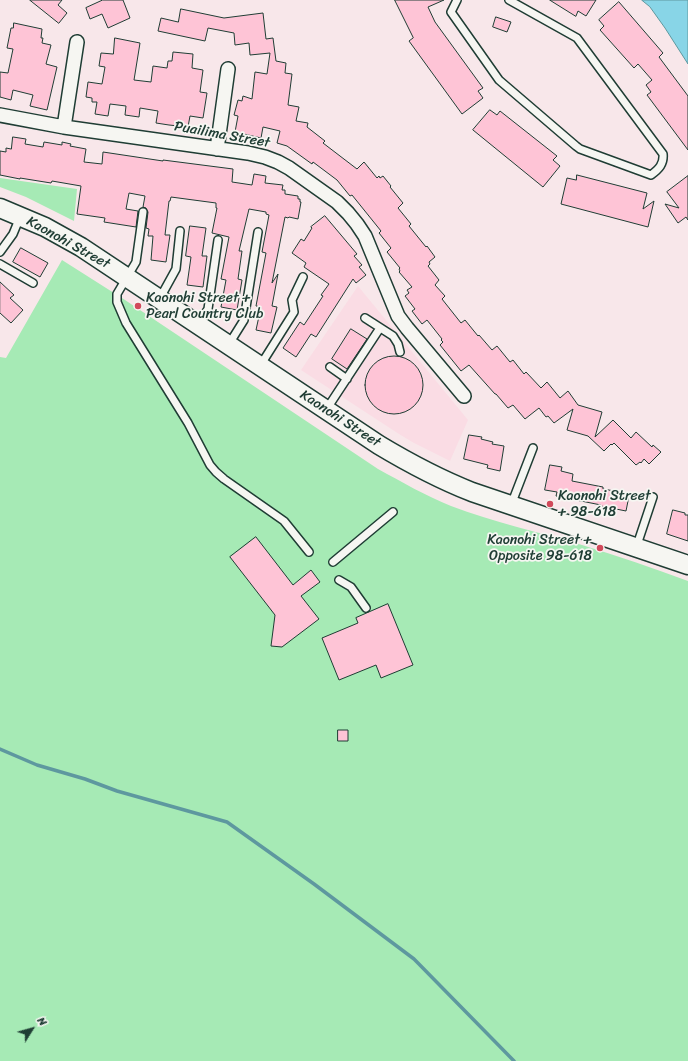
<!DOCTYPE html>
<style>
body{margin:0}
#map{position:relative;width:688px;height:1061px;overflow:hidden;background:#f8e7ea;font-family:Sriracha,sans-serif}
canvas{display:block}
.north{position:absolute;left:12px;top:1009px;width:40px;height:40px;-webkit-text-stroke:3px #f6f6f2;paint-order:stroke;rotate:53deg;font-size:11px;font-weight:700;line-height:16px;text-align:center;color:#1f3d34}
.north::after{content:'';display:block;margin:auto;width:14px;height:18px;background:#1f3d34;clip-path:polygon(50% 0,100% 100%,50% 72%,0 100%)}
</style>
<div id="map">
<canvas width="688" height="1061"></canvas>
<div class="north">N</div>
</div>
<script>
const c = document.querySelector('canvas').getContext('2d');
c.lineJoin = 'round';
function fill(path, color) {
  c.fillStyle = color;
  c.fill(path, 'evenodd');
}
function strokePath(path, color, width, dash) {
  c.strokeStyle = color;
  c.lineWidth = width;
  c.lineCap = dash ? 'butt' : 'round';
  c.setLineDash(dash || []);
  c.stroke(path);
}
function label(font, color, halo, rows, align = 'center') {
  c.font = font + ' Sriracha,sans-serif';
  c.lineWidth = 3.5;
  c.setLineDash([]);
  c.textBaseline = 'middle';
  c.strokeStyle = halo;
  c.fillStyle = color;
  for (const [text, x, y, turn = 0] of rows) {
    c.save();
    c.translate(x, y);
    c.rotate((+turn || 0) * Math.PI / 180);
    c.textAlign = isNaN(turn) ? turn : align;
    if (halo) c.strokeText(text, 0, 0);
    c.fillText(text, 0, 0);
    c.restore();
  }
}
fill(new Path2D(`
 M 358,286 L 468,420 L 450,461 L 414,443 L 399,434 L 301,370 Z`), '#fadce4');
fill(new Path2D(`
 M 0,178 L 77,189 L 74,221 L 26,197 L 0,187 Z
 M 62,260 L 125,300 L 378,469 C 402,482 426,496 451,506 C 493,522 539,532 582,545 C 618,556 653,568 688,581 L 688,1061 L 0,1061 L 0,357 L 6,358 Z`), '#a6eab5');
const water = new Path2D(`
 M 642,0 L 688,0 L 688,64 L 665,28 L 650,7 Z`);
fill(water, '#88d5e7');
strokePath(water, '#5e989f', 1);
strokePath(new Path2D(`
 M 0,749 L 37,765 L 85,779 L 117,791 L 227,822 L 314,884 L 414,959 L 514,1061`), '#5e989f', 3.5);
const building = new Path2D(`
 M 30,0 L 62,0 L 58,5 L 67,13 L 59,23 Z
 M 103,0 L 123,0 L 130,18 L 108,28 L 102,14 L 90,19 L 86,8 Z
 M 395,0 L 444,0 L 428,7 L 435,22 L 483,88 L 478,91 L 483,98 L 462,114 L 409,41 L 413,38 Z
 M 550,0 L 596,0 L 586,16 L 578,11 L 576,16 Z
 M 619,2 L 663,53 L 659,57 L 688,96 L 688,150 L 647,95 L 651,92 L 646,85 L 652,80 L 638,64 L 634,68 L 600,30 L 604,26 L 599,20 Z
 M 181,9 L 224,18 L 263,13 L 266,39 L 273,38 L 276,61 L 286,63 L 285,73 L 292,74 L 288,105 L 299,107 L 296,121 L 308,123 L 307,127 L 325,141 L 323,143 L 357,169 L 364,162 L 377,178 L 379,176 L 380,178 L 383,176 L 391,186 L 390,187 L 403,203 L 398,208 L 411,224 L 409,226 L 426,247 L 427,246 L 435,257 L 429,262 L 430,264 L 428,266 L 439,280 L 435,285 L 445,296 L 442,299 L 461,323 L 465,320 L 478,336 L 479,335 L 492,350 L 497,346 L 510,362 L 513,360 L 524,374 L 526,372 L 541,388 L 547,382 L 560,398 L 568,391 L 578,405 L 602,412 L 595,437 L 613,420 L 631,438 L 636,432 L 652,447 L 653,445 L 661,452 L 649,464 L 644,459 L 641,463 L 640,462 L 636,465 L 614,443 L 612,445 L 611,444 L 604,451 L 588,436 L 567,430 L 573,409 L 554,423 L 548,416 L 546,417 L 539,408 L 525,419 L 513,405 L 508,408 L 496,394 L 495,394 L 469,365 L 461,371 L 440,345 L 443,342 L 441,340 L 442,339 L 427,320 L 422,324 L 412,311 L 415,309 L 405,296 L 409,293 L 407,290 L 412,287 L 399,272 L 400,271 L 399,269 L 400,268 L 387,252 L 391,248 L 379,233 L 381,231 L 352,195 L 350,196 L 337,180 L 313,162 L 312,164 L 287,146 L 277,143 L 280,131 L 263,127 L 261,138 L 235,132 L 238,116 L 234,115 L 238,100 L 242,101 L 243,96 L 252,99 L 255,72 L 267,74 L 270,53 L 250,55 L 249,43 L 235,45 L 234,33 L 208,28 L 205,41 L 158,31 L 161,18 L 178,22 Z
 M 496,17 L 511,22 L 507,32 L 493,27 Z
 M 14,23 L 42,29 L 41,38 L 43,38 L 42,43 L 51,45 L 46,64 L 57,67 L 47,110 L 30,106 L 33,95 L 13,90 L 11,100 L 0,97 L 0,72 L 8,73 L 13,49 L 7,48 L 11,28 L 13,28 Z
 M 115,38 L 140,43 L 134,80 L 151,82 L 153,66 L 167,68 L 168,61 L 172,61 L 173,52 L 193,54 L 192,68 L 203,70 L 200,92 L 207,93 L 203,118 L 190,116 L 188,127 L 169,125 L 156,123 L 158,111 L 140,108 L 139,117 L 125,115 L 126,106 L 110,104 L 108,116 L 95,114 L 97,102 L 92,102 L 92,98 L 86,97 L 88,82 L 102,84 L 105,67 L 99,66 L 101,53 L 113,54 Z
 M 490,110 L 497,115 L 500,111 L 557,156 L 553,160 L 560,166 L 543,187 L 473,130 Z
 M 13,137 L 26,139 L 25,144 L 43,147 L 44,142 L 62,145 L 62,142 L 71,144 L 70,146 L 86,149 L 84,162 L 102,164 L 103,152 L 163,161 L 163,160 L 233,169 L 232,182 L 252,185 L 254,174 L 266,176 L 265,183 L 283,185 L 282,190 L 285,190 L 285,194 L 298,196 L 298,199 L 300,199 L 300,202 L 301,202 L 298,219 L 289,217 L 288,218 L 285,217 L 272,283 L 278,274 L 272,306 L 277,307 L 271,333 L 256,330 L 261,307 L 256,306 L 266,253 L 262,252 L 269,215 L 266,214 L 266,212 L 249,209 L 239,251 L 242,251 L 238,279 L 242,280 L 237,310 L 221,307 L 226,280 L 221,279 L 229,237 L 212,233 L 217,208 L 216,208 L 216,203 L 171,197 L 170,201 L 169,201 L 165,235 L 170,235 L 166,262 L 151,260 L 153,236 L 148,236 L 149,229 L 146,228 L 148,212 L 146,208 L 143,207 L 145,196 L 129,193 L 126,209 L 138,211 L 136,227 L 104,222 L 105,218 L 77,214 L 81,186 L 52,181 L 51,183 L 20,178 L 20,179 L 0,175 L 0,151 L 6,152 L 6,148 L 11,149 Z
 M 577,175 L 647,193 L 643,209 L 654,201 L 648,227 L 561,204 L 567,178 L 576,180 Z
 M 688,176 L 688,220 L 686,217 L 678,223 L 665,204 L 679,208 L 667,192 Z
 M 325,216 L 357,254 L 354,256 L 362,265 L 359,267 L 366,275 L 356,283 L 353,279 L 316,337 L 311,334 L 296,357 L 283,348 L 300,322 L 304,325 L 323,296 L 321,295 L 329,284 L 304,267 L 306,263 L 292,253 L 301,239 L 304,241 L 312,228 L 311,227 Z
 M 190,226 L 206,228 L 202,256 L 207,256 L 203,287 L 187,285 L 191,257 L 186,256 Z
 M 21,248 L 48,263 L 40,277 L 13,262 Z
 M 0,282 L 14,295 L 10,298 L 23,310 L 11,323 L 0,313 Z
 M 351,329 L 367,339 L 347,369 L 332,359 Z
 M365 385a29 29 0 1 1 58 0a29 29 0 1 1-58 0Z
 M 469,435 L 482,437 L 481,439 L 493,442 L 492,444 L 504,446 L 500,471 L 487,468 L 488,465 L 464,459 Z
 M 550,465 L 562,467 L 561,471 L 573,474 L 572,481 L 603,487 L 603,489 L 626,493 L 626,496 L 629,496 L 626,511 L 601,506 L 601,505 L 556,496 L 557,492 L 545,490 Z
 M 673,510 L 685,513 L 685,515 L 688,515 L 688,541 L 667,534 Z
 M 256,537 L 293,585 L 311,570 L 320,582 L 301,596 L 319,619 L 282,647 L 271,646 L 275,615 L 230,557 Z
 M 388,604 L 413,665 L 381,678 L 376,665 L 339,680 L 322,638 L 358,623 L 356,618 Z
 M 338,730 L 348,730 L 348,741 L 338,741 Z`);
fill(building, '#fec4d6');
strokePath(building, '#1f3d34', 1);
const lane = new Path2D(`
 M 457,0 L 451,12 L 499,80 L 576,146 L 580,149 L 651,175 C 659,169 664,164 663,154 L 577,38 L 509,0
 M 143,212 L 136,262 L 117,294 L 117,302 L 126,323 L 188,423 L 210,465 L 216,472 L 224,479 L 284,521 L 309,552
 M 0,252 L 13,234 L 20,217
 M 0,264 L 33,283
 M 160,298 L 176,269 L 180,231
 M 365,318 L 393,336 L 398,344 L 400,352
 M 198,324 L 208,309 L 218,240
 M 229,344 L 244,320 L 258,232
 M 260,366 L 294,312 L 292,300 L 303,277
 M 330,367 L 347,379
 M 326,410 L 380,328
 M 511,505 L 533,448
 M 636,548 L 653,497
 M 333,562 L 393,512
 M 339,580 L 351,587 L 366,608`);
const street = new Path2D(`
 M 0,115 L 64,127 L 248,153 L 265,157 L 278,162 L 289,168 L 337,202 L 348,213 L 357,224 L 365,236 L 398,316 L 407,328 L 464,396
 M 64,127 L 77,42
 M 217,149 L 228,69`);
const secondary = new Path2D(`
 M 0,208 L 45,227 L 81,247 L 379,445 C 409,463 439,479 472,492 L 688,565`);
strokePath(lane, '#1f3d34', 10);
strokePath(street, '#1f3d34', 16);
strokePath(secondary, '#1f3d34', 21);
strokePath(lane, '#f6f6f2', 7);
strokePath(street, '#f6f6f2', 13);
strokePath(secondary, '#f6f6f2', 18);
for (const [x, y, r, color] of [
 [138,306,4,"#d1495b"],
 [550,504,4,"#d1495b"],
 [600,548,4,"#d1495b"]
]) {
  const dot = new Path2D();
  dot.arc(x, y, r, 0, 2 * Math.PI);
  c.fillStyle = color;
  c.fill(dot);
  strokePath(dot, '#f6f6f2', 1.5);
}
label('14px', '#1f3d34', '#f6f6f2', [
 ["Puailima Street",222,135,10],
 ["Kaonohi Street",68,243,29],
 ["Kaonohi Street",340,419,33]
]);
label('14px', '#1f3d34', '#f6f6f2', [
 ["Kaonohi Street +",146,298],
 ["Pearl Country Club",146,314],
 ["Kaonohi Street",558,496],
 ["+ 98-618",558,512],
 ["Kaonohi Street +",592,540,"right"],
 ["Opposite 98-618",592,556,"right"]
], 'left');
</script>
